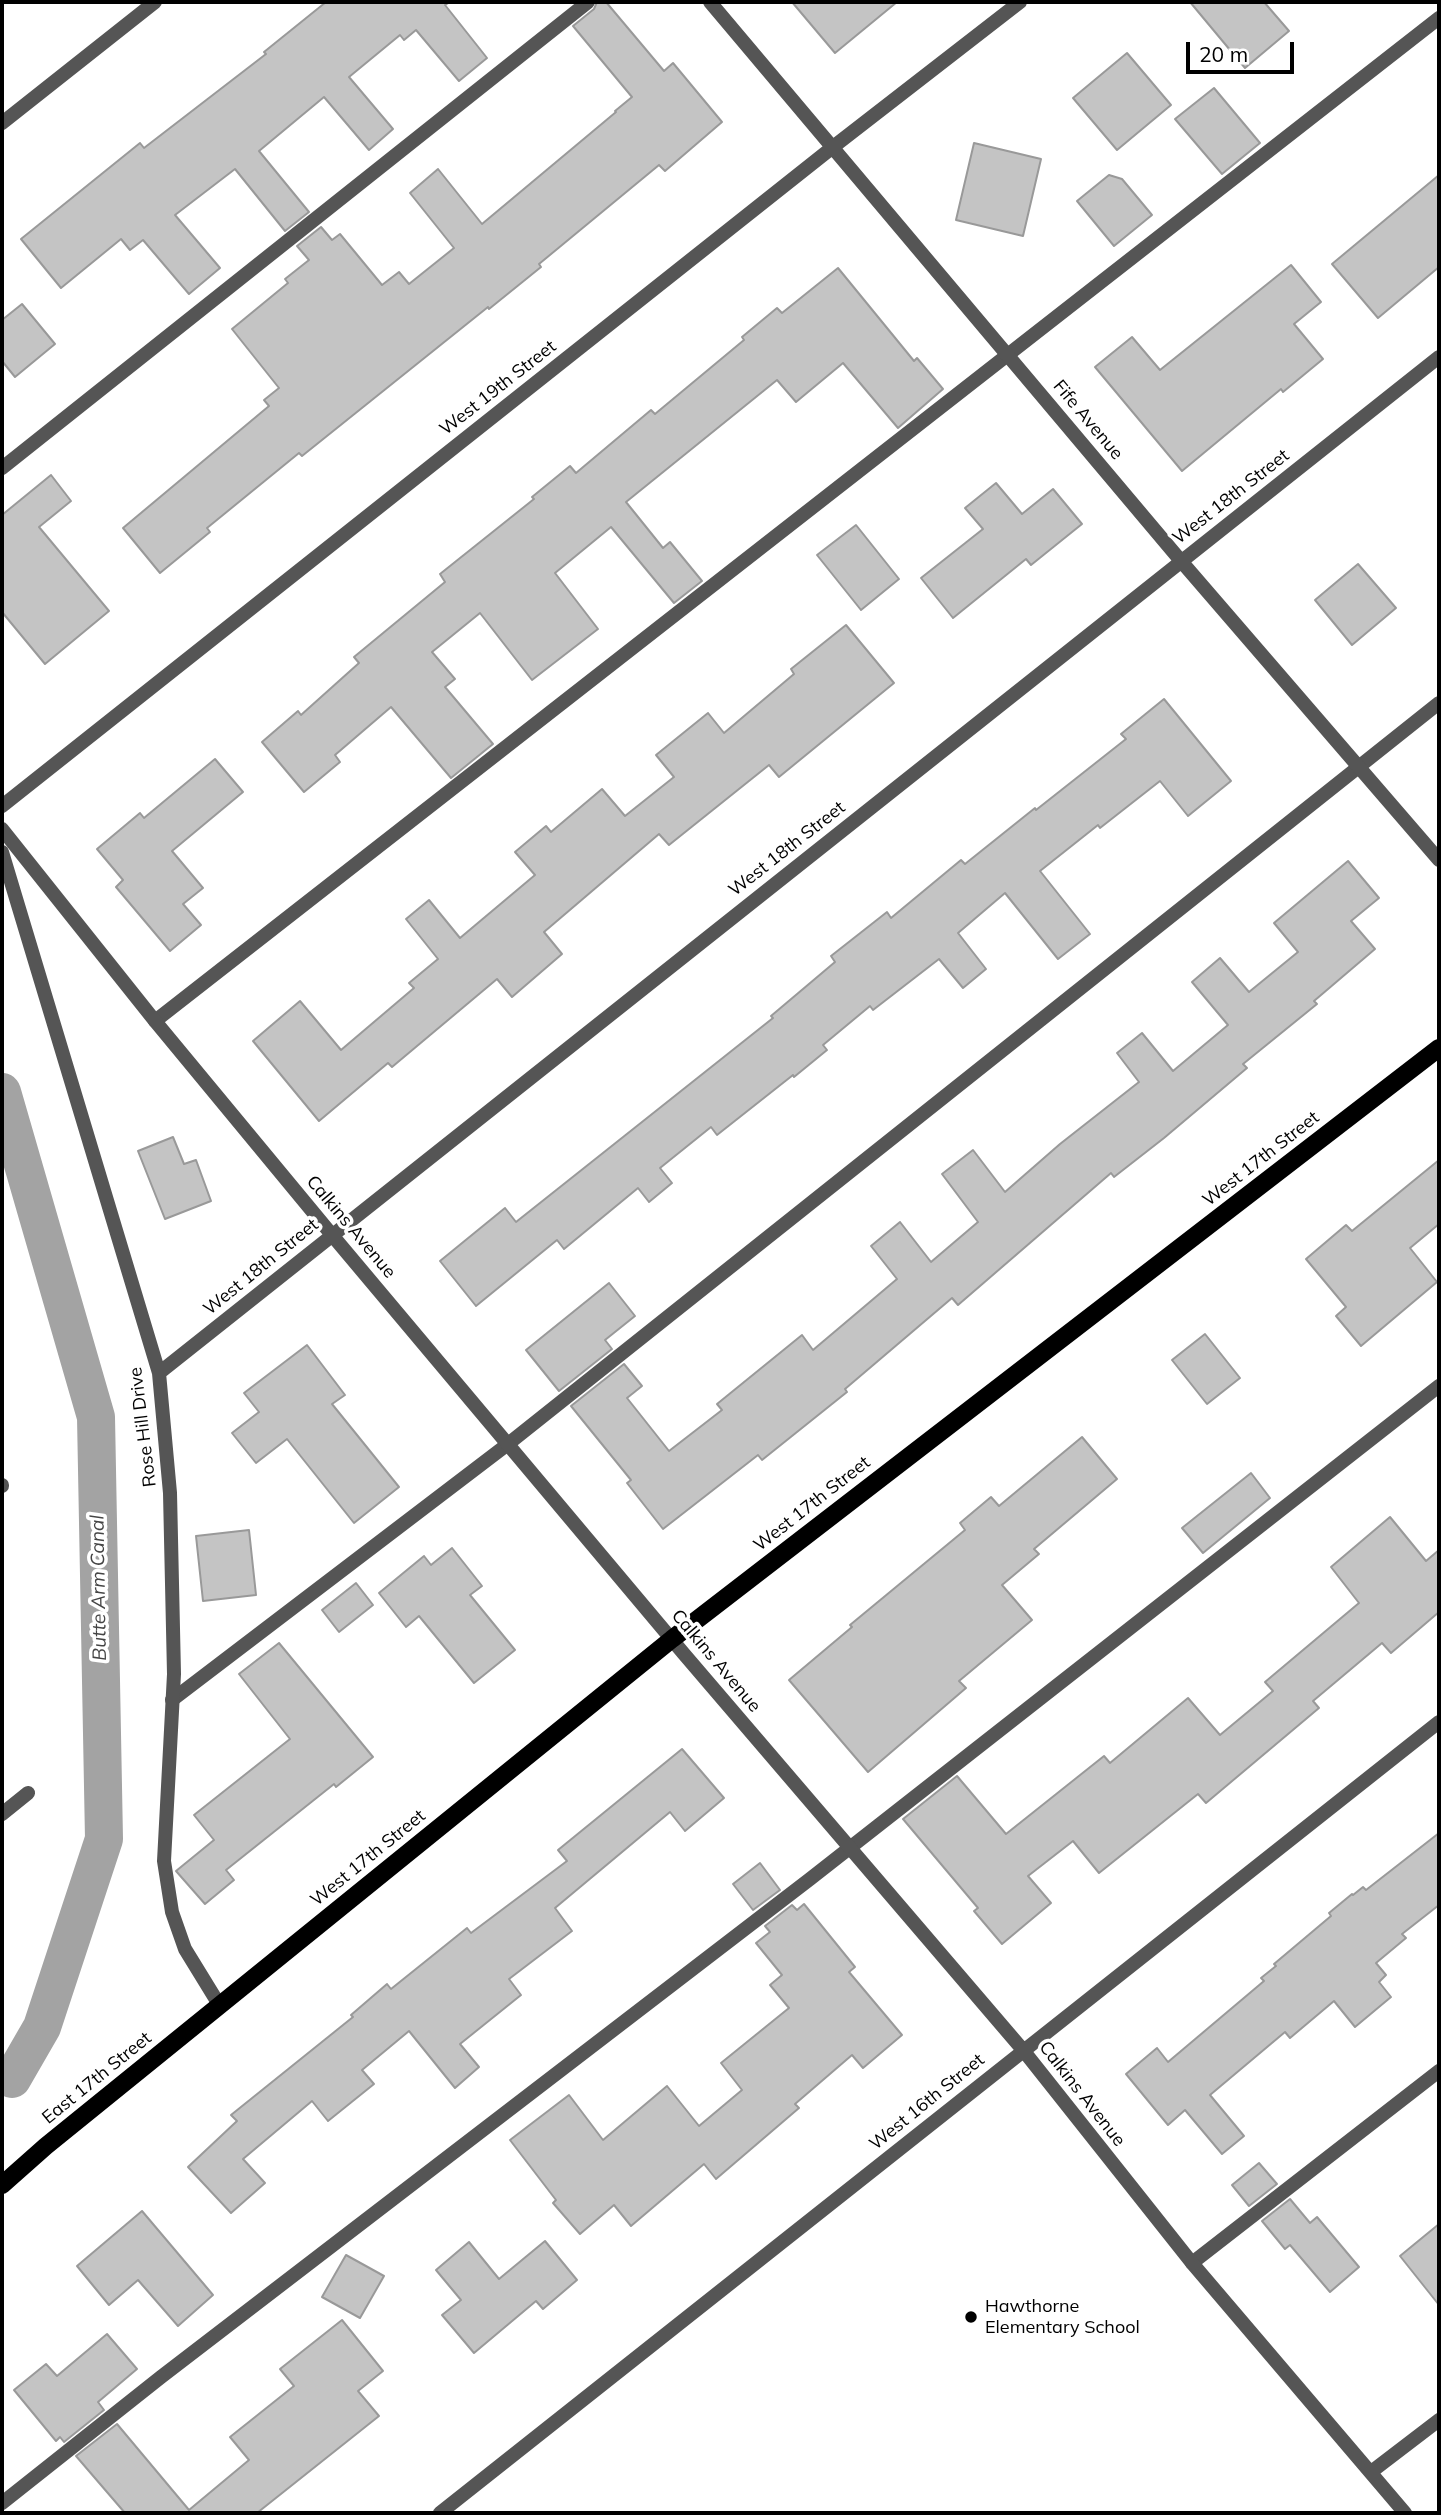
<!DOCTYPE html>
<style>
body{margin:0}
#map{position:relative;width:1441px;height:2515px;overflow:hidden;background:#fff;font-family:Mulish,sans-serif}
canvas{display:block}
.frame{position:absolute;inset:0;border:4px solid #000;pointer-events:none}
.scale{position:absolute;left:1186px;top:42px;width:108px;height:32px;box-sizing:border-box;border:4px solid #000;border-top:0;padding-left:9px;font-size:21px;line-height:24px;white-space:nowrap;color:#000;-webkit-text-stroke:5px #fff;paint-order:stroke}
</style>
<div id="map">
<canvas width="1441" height="2515"></canvas>
<div class="frame"></div>
<div class="scale">20 m</div>
</div>
<script>
const c = document.querySelector('canvas').getContext('2d');
c.lineJoin = 'round';
function strokePath(path, color, width, dash) {
  c.strokeStyle = color;
  c.lineWidth = width;
  c.lineCap = dash ? 'butt' : 'round';
  c.setLineDash(dash || []);
  c.stroke(path);
}
function fill(path, color) {
  c.fillStyle = color;
  c.fill(path, 'evenodd');
}
function label(font, color, halo, rows, align = 'center') {
  c.font = font + ' Mulish,sans-serif';
  c.lineWidth = 7;
  c.setLineDash([]);
  c.textBaseline = 'middle';
  c.strokeStyle = halo;
  c.fillStyle = color;
  for (const [text, x, y, turn = 0] of rows) {
    c.save();
    c.translate(x, y);
    c.rotate((+turn || 0) * Math.PI / 180);
    c.textAlign = isNaN(turn) ? turn : align;
    if (halo) c.strokeText(text, 0, 0);
    c.fillText(text, 0, 0);
    c.restore();
  }
}
strokePath(new Path2D(`
 M 2,1092 L 96,1417 L 104,1839 L 42,2027 L 12,2079`), '#a3a3a3', 38);
const building = new Path2D(`
 M 326,2 L 450,2 L 445,5 L 487,58 L 459,81 L 416,30 L 404,40 L 400,35 L 349,77 L 393,129 L 369,150 L 324,97 L 259,151 L 309,212 L 285,231 L 235,169 L 175,215 L 220,268 L 189,294 L 143,240 L 130,250 L 121,239 L 61,288 L 21,239 L 140,143 L 144,148 L 266,54 L 264,52 Z
 M 597,2 L 606,2 L 664,71 L 673,63 L 722,122 L 665,171 L 659,165 L 539,264 L 541,267 L 489,309 L 488,307 L 302,456 L 299,453 L 207,528 L 210,532 L 160,573 L 123,528 L 269,406 L 264,400 L 279,388 L 232,329 L 288,283 L 285,279 L 309,260 L 297,246 L 321,227 L 332,240 L 340,234 L 382,285 L 399,272 L 409,284 L 454,248 L 410,193 L 438,169 L 482,224 L 616,112 L 615,111 L 632,97 L 573,26 L 594,9 Z
 M 792,2 L 897,2 L 835,53 Z
 M 1190,2 L 1264,2 L 1289,31 L 1245,68 Z
 M 1127,53 L 1171,105 L 1117,150 L 1073,98 Z
 M 1214,88 L 1260,143 L 1222,174 L 1175,119 Z
 M 974,143 L 1041,159 L 1023,236 L 956,220 Z
 M 1109,175 L 1122,179 L 1152,215 L 1114,246 L 1077,201 Z
 M 1439,175 L 1439,267 L 1378,318 L 1332,264 Z
 M 1291,265 L 1321,302 L 1294,324 L 1323,359 L 1283,392 L 1281,389 L 1182,471 L 1095,367 L 1132,337 L 1160,370 Z
 M 838,268 L 914,361 L 917,358 L 943,389 L 898,428 L 843,363 L 796,402 L 777,380 L 626,502 L 663,548 L 670,542 L 702,581 L 674,603 L 611,527 L 555,573 L 598,629 L 532,680 L 480,613 L 432,652 L 455,679 L 445,687 L 493,744 L 451,778 L 391,707 L 335,755 L 340,762 L 304,792 L 262,742 L 298,711 L 301,715 L 359,663 L 354,657 L 445,582 L 440,574 L 534,499 L 532,497 L 570,466 L 576,473 L 651,410 L 655,414 L 744,340 L 742,337 L 777,308 L 782,313 Z
 M 22,304 L 55,344 L 15,377 L 2,361 L 2,320 Z
 M 51,475 L 71,501 L 39,527 L 109,611 L 45,664 L 2,612 L 2,515 Z
 M 996,483 L 1022,514 L 1053,489 L 1082,524 L 1031,565 L 1026,559 L 953,618 L 921,578 L 983,529 L 965,508 Z
 M 856,525 L 899,579 L 861,610 L 817,555 Z
 M 1358,564 L 1396,608 L 1352,645 L 1315,600 Z
 M 846,625 L 894,683 L 779,777 L 769,765 L 669,845 L 659,834 L 544,932 L 562,954 L 512,997 L 497,979 L 392,1067 L 388,1063 L 319,1121 L 253,1041 L 300,1001 L 341,1050 L 414,988 L 409,983 L 438,959 L 406,919 L 429,900 L 460,938 L 535,875 L 515,852 L 546,826 L 551,832 L 602,789 L 625,816 L 674,777 L 656,755 L 708,713 L 724,733 L 794,674 L 791,669 Z
 M 1164,699 L 1231,781 L 1188,816 L 1160,781 L 1100,828 L 1098,825 L 1040,871 L 1090,934 L 1058,959 L 1005,893 L 958,933 L 986,969 L 963,988 L 939,959 L 873,1010 L 870,1006 L 823,1045 L 827,1050 L 794,1077 L 793,1075 L 717,1135 L 711,1127 L 660,1168 L 672,1183 L 649,1202 L 638,1188 L 564,1249 L 557,1240 L 476,1306 L 440,1261 L 505,1208 L 516,1222 L 773,1018 L 771,1016 L 835,962 L 831,956 L 887,912 L 891,918 L 961,860 L 965,864 L 1035,808 L 1036,810 L 1126,739 L 1121,734 Z
 M 215,759 L 243,792 L 172,851 L 203,888 L 183,904 L 201,925 L 170,951 L 116,887 L 123,880 L 97,849 L 140,813 L 144,818 Z
 M 1348,861 L 1379,898 L 1351,921 L 1375,949 L 1314,1001 L 1317,1004 L 1243,1064 L 1247,1068 L 1164,1138 L 1114,1177 L 1111,1173 L 958,1305 L 952,1298 L 845,1389 L 847,1392 L 762,1460 L 758,1455 L 663,1529 L 627,1483 L 631,1480 L 571,1406 L 624,1364 L 642,1386 L 627,1398 L 669,1451 L 722,1410 L 717,1404 L 802,1335 L 813,1350 L 897,1279 L 871,1246 L 900,1222 L 931,1262 L 978,1222 L 942,1174 L 973,1150 L 1005,1192 L 1060,1144 L 1139,1082 L 1117,1053 L 1142,1033 L 1173,1071 L 1228,1025 L 1192,982 L 1220,958 L 1249,992 L 1298,952 L 1274,923 Z
 M 173,1137 L 184,1164 L 196,1160 L 211,1201 L 165,1219 L 138,1151 Z
 M 1439,1160 L 1439,1224 L 1410,1248 L 1437,1282 L 1361,1346 L 1336,1316 L 1346,1307 L 1306,1259 L 1346,1225 L 1352,1231 Z
 M 609,1283 L 635,1316 L 605,1340 L 612,1349 L 559,1391 L 526,1350 Z
 M 1205,1334 L 1240,1378 L 1207,1404 L 1172,1360 Z
 M 307,1345 L 345,1395 L 332,1404 L 399,1487 L 354,1523 L 287,1439 L 256,1463 L 232,1433 L 259,1412 L 244,1393 Z
 M 1082,1437 L 1117,1479 L 1034,1549 L 1039,1554 L 1002,1585 L 1032,1620 L 959,1681 L 966,1688 L 868,1772 L 789,1680 L 852,1627 L 850,1625 L 965,1530 L 960,1523 L 991,1497 L 999,1506 Z
 M 1251,1473 L 1270,1498 L 1203,1553 L 1182,1528 Z
 M 1390,1517 L 1426,1561 L 1439,1550 L 1439,1612 L 1391,1653 L 1382,1643 L 1313,1701 L 1319,1708 L 1206,1803 L 1198,1794 L 1099,1873 L 1073,1841 L 1028,1876 L 1051,1903 L 1002,1944 L 974,1911 L 978,1908 L 903,1819 L 957,1776 L 1006,1834 L 1104,1756 L 1110,1763 L 1188,1698 L 1220,1735 L 1273,1691 L 1265,1682 L 1359,1603 L 1331,1567 Z
 M 249,1530 L 256,1595 L 203,1601 L 196,1536 Z
 M 452,1548 L 482,1586 L 470,1595 L 515,1650 L 474,1683 L 419,1616 L 406,1627 L 379,1593 L 424,1556 L 431,1565 Z
 M 356,1583 L 373,1605 L 339,1632 L 322,1610 Z
 M 279,1643 L 373,1757 L 336,1787 L 334,1784 L 226,1870 L 234,1880 L 205,1904 L 176,1871 L 214,1840 L 194,1815 L 290,1739 L 239,1674 Z
 M 682,1749 L 724,1798 L 685,1831 L 670,1812 L 555,1908 L 572,1931 L 509,1979 L 521,1995 L 460,2044 L 479,2067 L 455,2088 L 409,2031 L 362,2070 L 374,2084 L 328,2121 L 312,2101 L 243,2159 L 265,2183 L 231,2213 L 188,2167 L 237,2121 L 231,2115 L 353,2017 L 351,2015 L 387,1984 L 391,1989 L 467,1928 L 471,1933 L 567,1861 L 558,1850 Z
 M 1439,1833 L 1439,1905 L 1402,1934 L 1406,1938 L 1376,1963 L 1386,1975 L 1379,1982 L 1391,1997 L 1355,2027 L 1334,2001 L 1290,2038 L 1285,2032 L 1210,2095 L 1244,2136 L 1222,2154 L 1185,2110 L 1168,2125 L 1126,2074 L 1157,2048 L 1168,2062 L 1264,1981 L 1261,1978 L 1276,1966 L 1274,1964 L 1331,1916 L 1329,1913 L 1352,1894 L 1353,1895 L 1363,1887 L 1366,1890 Z
 M 760,1863 L 780,1890 L 753,1910 L 733,1884 Z
 M 804,1904 L 855,1967 L 849,1972 L 902,2035 L 863,2068 L 852,2055 L 795,2104 L 799,2108 L 716,2179 L 704,2164 L 631,2226 L 614,2205 L 580,2234 L 553,2203 L 556,2200 L 510,2140 L 569,2095 L 603,2140 L 667,2086 L 699,2126 L 742,2090 L 721,2063 L 789,2008 L 770,1985 L 782,1975 L 756,1943 L 770,1932 L 765,1926 L 792,1905 L 797,1910 Z
 M 1259,2163 L 1277,2184 L 1249,2206 L 1232,2185 Z
 M 1290,2199 L 1310,2223 L 1317,2217 L 1359,2267 L 1330,2292 L 1290,2245 L 1285,2249 L 1262,2221 Z
 M 142,2211 L 213,2295 L 178,2326 L 138,2280 L 109,2305 L 77,2266 Z
 M 1439,2224 L 1439,2305 L 1400,2256 Z
 M 545,2241 L 577,2280 L 543,2309 L 536,2301 L 474,2353 L 442,2315 L 461,2300 L 436,2270 L 469,2242 L 499,2279 Z
 M 346,2255 L 384,2276 L 360,2318 L 322,2297 Z
 M 342,2320 L 383,2371 L 358,2391 L 379,2416 L 257,2513 L 125,2513 L 76,2456 L 117,2424 L 189,2510 L 249,2460 L 230,2437 L 294,2386 L 280,2369 Z
 M 107,2334 L 137,2369 L 98,2402 L 104,2410 L 64,2442 L 60,2437 L 56,2441 L 14,2390 L 46,2364 L 57,2376 Z`);
fill(building, '#c4c4c4');
strokePath(building, '#999', 2);
strokePath(new Path2D(`
 M 2,468 L 588,2
 M 155,1021 L 1439,18
 M 172,1700 L 508,1444 L 1439,703
 M 2,1814 L 28,1793
 M 1192,2263 L 1439,2071
 M 2,2503 L 161,2377 L 810,1879 L 1439,1386`), '#555', 14);
strokePath(new Path2D(`
 M 710,2 L 1181,561 L 1439,860
 M 2,123 L 155,2
 M 2,806 L 833,147 L 1020,2
 M 2,829 L 155,1021 L 332,1235 L 684,1654 L 1023,2050 L 1192,2263 L 1405,2513
 M 2,852 L 159,1373 L 170,1493 L 174,1674 L 164,1861 L 172,1912 L 185,1949 L 220,2006
 M 159,1373 L 1439,357
 M 2,1486 L 2,1485
 M 1371,2472 L 1439,2420
 M 440,2513 L 1439,1722`), '#555', 14);
strokePath(new Path2D(`
 M 2,2185 L 46,2146 L 672,1639 L 1439,1048`), '#000', 18);
for (const [x, y, r, color] of [
 [971,2317,7,"#000"]
]) {
  const dot = new Path2D();
  dot.arc(x, y, r, 0, 2 * Math.PI);
  c.fillStyle = color;
  c.fill(dot);
  strokePath(dot, '#fff', 2.5);
}
label('18px', '#000', '#fff', [
 ["West 19th Street",498,388,-38],
 ["Fife Avenue",1088,420,50],
 ["West 18th Street",1231,497,-38],
 ["West 18th Street",787,849,-38],
 ["West 17th Street",1261,1159,-38],
 ["Calkins Avenue",351,1227,50],
 ["West 18th Street",261,1267,-39],
 ["Rose Hill Drive",143,1427,-97],
 ["West 17th Street",812,1504,-38],
 ["Calkins Avenue",716,1661,50],
 ["West 17th Street",368,1858,-39],
 ["East 17th Street",97,2078,-39],
 ["Calkins Avenue",1082,2094,52],
 ["West 16th Street",927,2102,-39]
]);
label('18px', '#000', '#fff', [
 ["Hawthorne",985,2307],
 ["Elementary School",985,2328]
], 'left');
label('italic 19px', '#444', '#fff', [
 ["Butte Arm Canal",99,1588,-91]
]);
</script>
